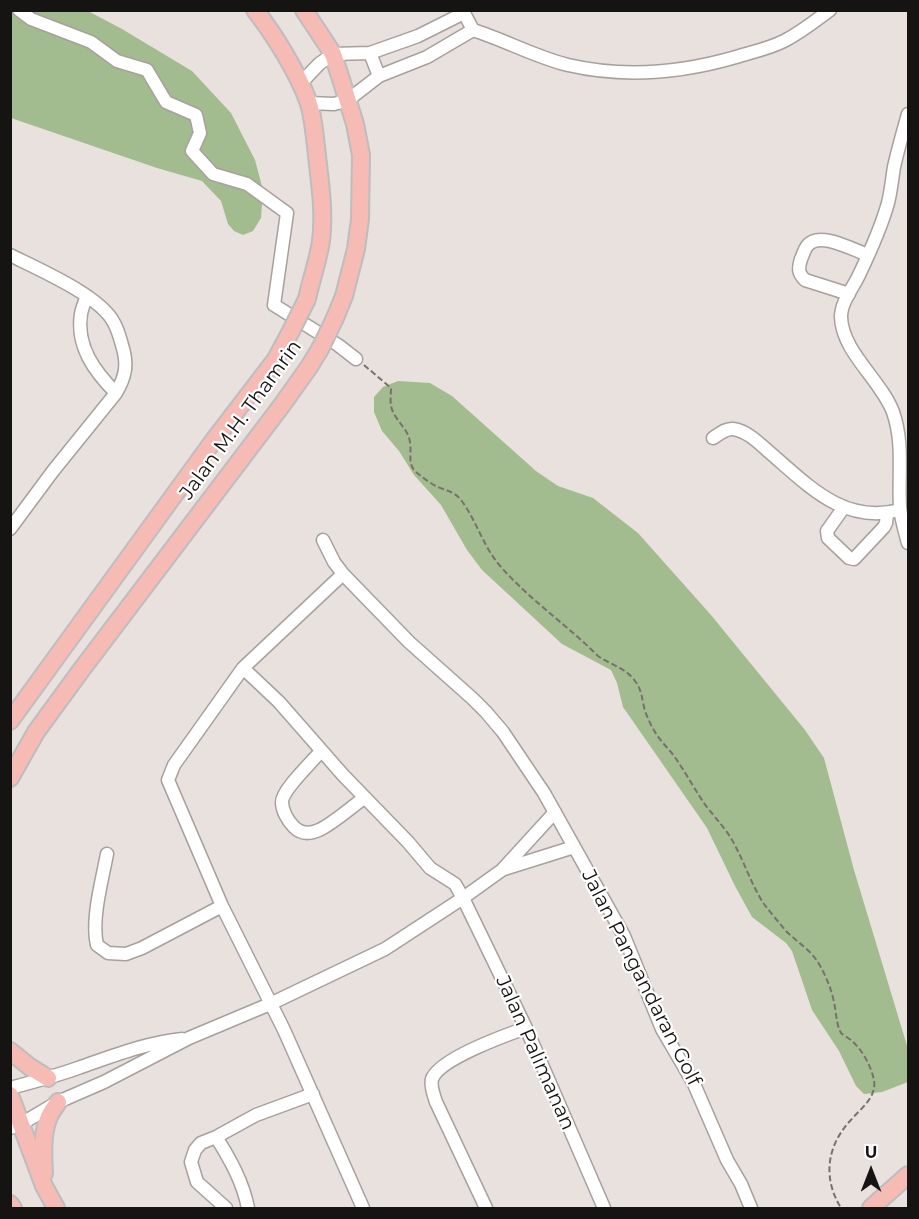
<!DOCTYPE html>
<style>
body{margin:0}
#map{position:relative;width:919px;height:1219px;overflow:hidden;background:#e8e1dd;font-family:Montserrat,sans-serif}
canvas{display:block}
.frame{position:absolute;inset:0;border:12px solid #161413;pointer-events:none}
.north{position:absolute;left:841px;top:1141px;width:60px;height:60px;-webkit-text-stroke:4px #fff;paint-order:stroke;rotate:0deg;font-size:16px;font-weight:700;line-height:24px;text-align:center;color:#161413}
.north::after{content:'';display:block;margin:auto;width:21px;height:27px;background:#161413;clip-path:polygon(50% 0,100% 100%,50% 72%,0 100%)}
</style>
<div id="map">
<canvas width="919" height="1219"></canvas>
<div class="frame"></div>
<div class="north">U</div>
</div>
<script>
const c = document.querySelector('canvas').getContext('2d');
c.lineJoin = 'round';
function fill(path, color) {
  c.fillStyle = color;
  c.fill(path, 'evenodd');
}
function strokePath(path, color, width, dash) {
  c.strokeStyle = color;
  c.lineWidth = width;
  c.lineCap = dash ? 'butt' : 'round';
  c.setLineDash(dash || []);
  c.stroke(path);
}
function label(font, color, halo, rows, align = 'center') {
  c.font = font + ' Montserrat,sans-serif';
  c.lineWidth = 4.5;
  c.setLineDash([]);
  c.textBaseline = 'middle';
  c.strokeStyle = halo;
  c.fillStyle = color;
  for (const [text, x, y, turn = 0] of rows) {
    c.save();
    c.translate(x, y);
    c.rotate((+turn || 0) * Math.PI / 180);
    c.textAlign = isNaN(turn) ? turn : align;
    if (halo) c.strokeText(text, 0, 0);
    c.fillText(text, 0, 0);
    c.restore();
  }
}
fill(new Path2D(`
 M 11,11 L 88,11 L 122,29 L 192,71 L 231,113 L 255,160 L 263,190 L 261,218 L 253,231 L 243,235 L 234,231 L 228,224 L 221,201 L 202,181 L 157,168 L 11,118 Z
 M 398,381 L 430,383 L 452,396 L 536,471 L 558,486 L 593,498 L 638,533 L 711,615 L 805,730 L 824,758 L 854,870 L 908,1049 L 908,1082 L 882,1092 L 864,1094 L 856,1086 L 839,1051 L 812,1010 L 792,951 L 786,943 L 752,917 L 735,886 L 707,828 L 623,707 L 617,683 L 611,670 L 562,644 L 482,570 L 467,550 L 441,505 L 414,475 L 399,451 L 382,431 L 374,412 L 374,397 L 383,387 Z`), '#a3bc8f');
const minor = new Path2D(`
 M 19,10 L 31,19 L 91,42 L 117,61 L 147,70 L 166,102 L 196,115 L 200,133 L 192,151 L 213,174 L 247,184 L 287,213 L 274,305 L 338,345 L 356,359
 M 465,10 L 464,13 L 473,30 C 505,40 535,57 568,65 C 624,78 681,73 736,57 C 752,52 768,49 784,41 C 800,33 815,21 830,10
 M 370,53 L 379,76
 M 301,83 L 319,64 L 333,54 L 370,53 L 418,36 L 464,13
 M 309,103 L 334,104 L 348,100 L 379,76 L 427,57 L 473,30
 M 908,114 C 903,132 898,149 894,167 C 892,179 891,191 888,203 C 881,228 870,252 859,275 C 853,288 841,302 841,317 C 842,352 881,380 893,412 C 904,443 898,476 900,507 C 901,519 905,532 908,543
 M 10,255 C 38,269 101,296 114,323 C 118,330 120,338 122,345 C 128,364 126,376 116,393 L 53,471 L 10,529
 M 849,294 L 805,280 C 798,273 798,269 801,259 C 803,255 804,250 807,246 C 819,230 853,250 868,255
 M 87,296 C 85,301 82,308 81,314 C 76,346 94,371 116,393
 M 713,438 C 719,434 726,428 733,429 C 747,431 758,442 768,451 C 808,485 843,525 900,510
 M 844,507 L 827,531 L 828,538 L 849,558 L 854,559 L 884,527 L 886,523 L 887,514
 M 323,540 L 334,562 L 343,574 L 409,642 L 473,699 L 486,712 L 503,732 L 544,793 L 624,936 L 662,1029 L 694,1084 L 727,1160 L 741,1184 L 751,1208
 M 343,574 L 243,668 L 174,765 L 168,780 L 222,906 L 284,1030 L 363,1208
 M 243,668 L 279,702 L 343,775 L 408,842 L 430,868 L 455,884 L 463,898 L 526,1028 L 604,1208
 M 321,751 C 312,762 282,790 282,802 C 282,811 288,821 294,827 C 301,834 310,834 319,830 C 331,825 353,806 364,798
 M 107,854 C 102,881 91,919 97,945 L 108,953 L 126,954 L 142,948 L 222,906
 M 504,869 L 574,847
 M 10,1088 C 33,1082 56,1076 78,1068 C 113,1056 145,1043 182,1039
 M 10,1128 L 21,1124 L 58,1102 L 104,1082 L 189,1038 L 270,1004 L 385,949 L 463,898 L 502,870 L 555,812
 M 216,1137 C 230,1159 243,1182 248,1208
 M 226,1208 L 197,1182 L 191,1162 L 195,1150 L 201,1143 L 216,1137 L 256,1115 L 313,1094
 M 486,1208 L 436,1102 C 434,1095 430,1087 432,1079 C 439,1059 506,1035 526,1028`);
const major = new Path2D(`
 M 255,10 C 274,34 298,73 308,101 C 313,114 314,131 316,146 C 319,177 325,210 321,241 C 318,261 311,280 307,299
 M 304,10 L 333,54 L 355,124 L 361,155 L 360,219 L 356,249 L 344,296 L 335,318
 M 10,721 L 214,440 L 276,359 L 291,331
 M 10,778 L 36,732 L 82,669 L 282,405 L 309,367 L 320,349
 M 10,1051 L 30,1067 L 48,1078
 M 10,1095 L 44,1186 L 56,1208
 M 44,1173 C 43,1155 42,1135 48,1119 C 50,1113 55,1107 58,1102
 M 10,1204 L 13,1208
 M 871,1208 L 908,1175`);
strokePath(minor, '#a7a09d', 15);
strokePath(major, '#bebdbd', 20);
strokePath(new Path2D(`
 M 364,365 L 391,388 C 391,394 390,401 391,406 C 394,420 408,428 410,442 C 412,453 407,464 416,472 C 422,477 431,484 438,487 C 448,491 455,492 461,500 C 477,521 483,547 501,567 C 530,600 567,625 598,656 C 611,665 626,668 635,681 C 642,690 642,700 645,711 C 648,719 652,728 657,735 C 662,743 669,749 674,756 C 686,773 695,790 706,806 C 714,816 722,825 729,835 C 743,857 750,883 764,904 C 771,913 779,923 787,932 C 798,943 811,950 819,964 C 826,976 831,988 834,1002 C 836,1011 836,1024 841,1033 C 844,1036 849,1038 852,1041 C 863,1051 871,1066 874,1080 C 877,1098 860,1109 850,1121 C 826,1147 823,1179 841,1208`), '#76716f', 2, [6, 3]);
strokePath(minor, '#fff', 12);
strokePath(major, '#f7bbb5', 16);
const majorBridge = new Path2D(`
 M 291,331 L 307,299
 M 320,349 L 335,318`);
strokePath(majorBridge, '#bebdbd', 20, []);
strokePath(majorBridge, '#f7bbb5', 16);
label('20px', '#161413', '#fff', [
 ["Jalan M.H. Thamrin",241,420,-54],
 ["Jalan Pangandaran Golf",641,978,63],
 ["Jalan Palimanan",535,1053,66]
]);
</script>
